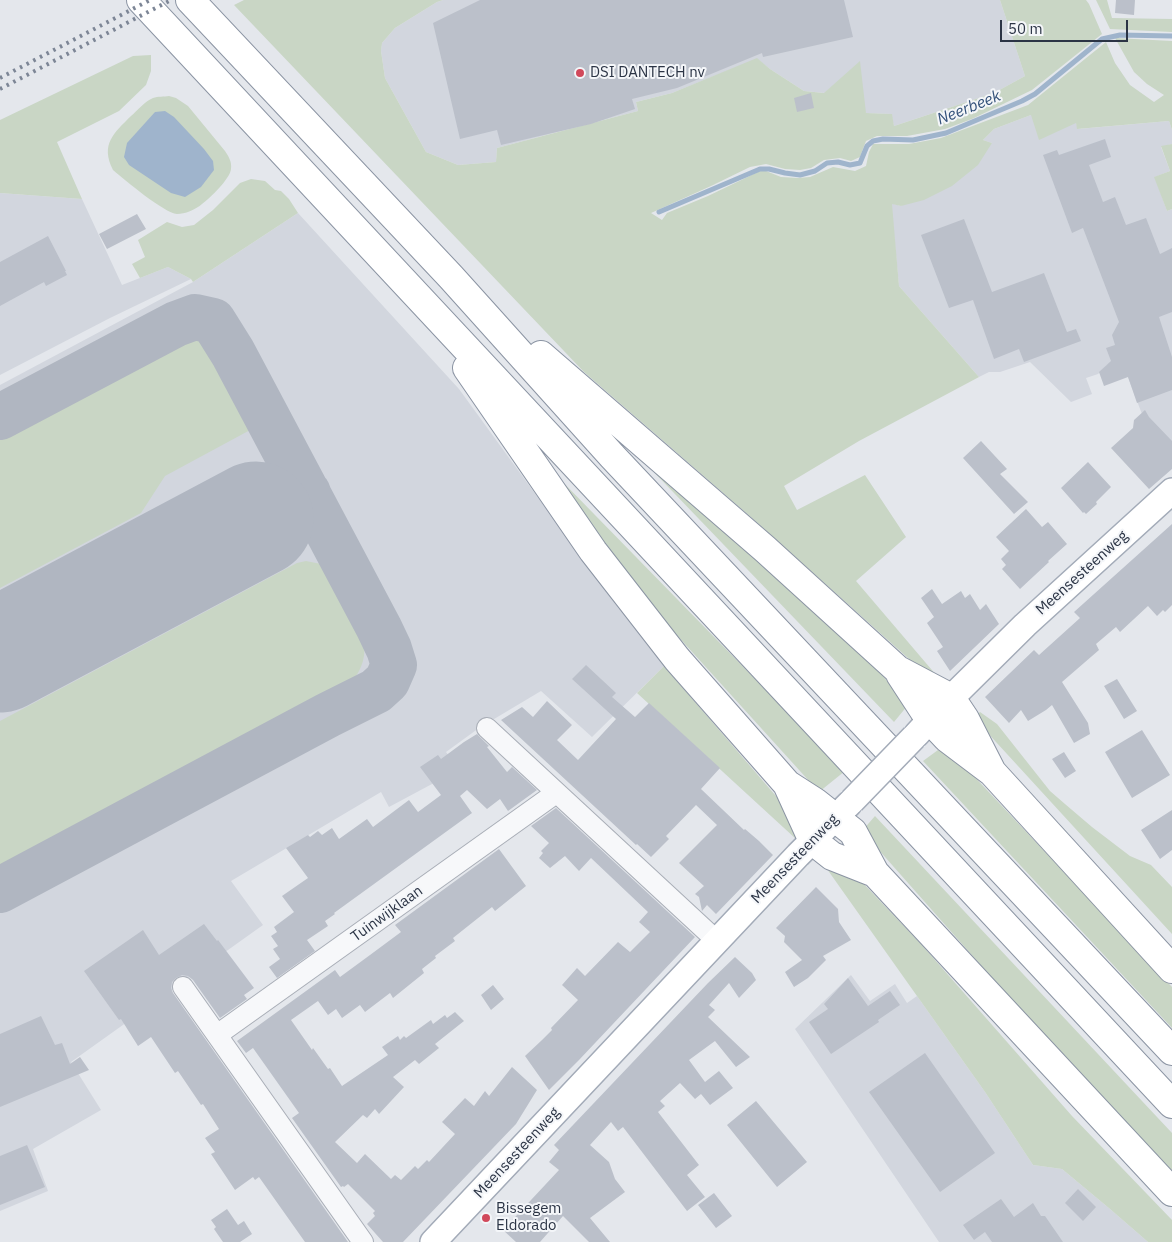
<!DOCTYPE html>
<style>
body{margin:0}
#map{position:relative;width:1172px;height:1242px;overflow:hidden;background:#e4e7ec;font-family:"IBM Plex Sans",sans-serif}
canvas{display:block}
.scale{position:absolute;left:1000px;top:20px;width:128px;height:22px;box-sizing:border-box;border:2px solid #2b3445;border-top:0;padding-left:6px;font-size:15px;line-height:18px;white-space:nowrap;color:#2b3445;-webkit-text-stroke:4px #f4f6f9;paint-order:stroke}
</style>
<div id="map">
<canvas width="1172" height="1242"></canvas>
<div class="scale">50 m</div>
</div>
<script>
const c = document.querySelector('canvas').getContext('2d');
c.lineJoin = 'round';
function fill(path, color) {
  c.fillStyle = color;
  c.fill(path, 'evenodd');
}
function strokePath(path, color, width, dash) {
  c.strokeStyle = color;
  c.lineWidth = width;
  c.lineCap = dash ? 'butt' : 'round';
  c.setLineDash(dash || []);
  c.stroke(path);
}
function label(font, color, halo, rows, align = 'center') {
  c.font = font + ' "IBM Plex Sans",sans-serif';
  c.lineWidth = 4;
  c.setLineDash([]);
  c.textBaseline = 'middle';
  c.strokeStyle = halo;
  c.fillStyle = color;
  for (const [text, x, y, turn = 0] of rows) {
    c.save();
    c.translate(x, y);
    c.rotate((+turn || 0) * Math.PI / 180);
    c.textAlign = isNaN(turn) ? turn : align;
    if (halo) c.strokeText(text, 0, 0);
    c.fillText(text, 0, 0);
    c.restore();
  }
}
fill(new Path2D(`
 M 443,0 L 1000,0 L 1025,76 L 994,93 L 894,126 L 891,114 L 866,113 L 838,82 L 825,93 L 804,91 L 770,69 L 757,59 L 672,93 L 636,102 L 638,111 L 497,148 L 496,162 L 458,165 L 426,152 L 385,78 L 381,51 L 382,43 L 395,28 L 437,2 Z
 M 1031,115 L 1076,123 L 1078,129 L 1169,121 L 1172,130 L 1172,144 L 1161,147 L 1170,171 L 1155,177 L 1167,211 L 1172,209 L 1172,453 L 1145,422 L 1121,359 L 1107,365 L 1098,374 L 1086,378 L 1092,394 L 1071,402 L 1030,362 L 1000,372 L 989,372 L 979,377 L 899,286 L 891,203 L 901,206 L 992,143 L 983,140 L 994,129 Z
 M 0,193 L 82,199 L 122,285 L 168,267 L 191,279 L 110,318 L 0,375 Z
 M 298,213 L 459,389 L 616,605 L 664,666 L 592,737 L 541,691 L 479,728 L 446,752 L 457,767 L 432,784 L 389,807 L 381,792 L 231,881 L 263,925 L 71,1062 L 101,1110 L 33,1149 L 48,1191 L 0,1211 L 0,385 L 193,282 Z
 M 851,975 L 870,1001 L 895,984 L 907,1003 L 917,996 L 985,1092 L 1033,1165 L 1062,1169 L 1110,1209 L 1148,1242 L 939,1242 L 795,1029 Z`), '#d2d6de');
fill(new Path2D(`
 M 244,0 L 443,0 L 437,2 L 395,28 L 382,43 L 381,51 L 385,78 L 426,152 L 458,165 L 496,162 L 497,148 L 638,111 L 636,102 L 672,93 L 757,58 L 770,69 L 804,91 L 824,93 L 860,61 L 866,113 L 892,114 L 894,126 L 994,93 L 1025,76 L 1000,0 L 1086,0 L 1089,4 L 1102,34 L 1032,90 L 972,119 L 945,129 L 907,136 L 877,136 L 866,141 L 860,157 L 851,161 L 840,158 L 824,160 L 811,168 L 800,170 L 785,169 L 766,164 L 750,167 L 711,186 L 651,213 L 662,220 L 667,213 L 708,196 L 760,171 L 766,171 L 781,177 L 798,178 L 810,177 L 833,167 L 855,171 L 866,166 L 869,152 L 873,144 L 909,144 L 941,138 L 1028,105 L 1106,42 L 1115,63 L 1130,85 L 1154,102 L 1164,95 L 1147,84 L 1134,72 L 1115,38 L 1172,41 L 1172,130 L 1169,121 L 1077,129 L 1076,123 L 1039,140 L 1031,115 L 994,129 L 983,140 L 992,143 L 978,165 L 952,186 L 924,200 L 901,206 L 892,204 L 899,286 L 979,377 L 859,441 L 784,486 L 797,510 L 865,475 L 906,537 L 856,581 L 937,676 L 928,676 L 753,519 L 584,372 L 234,5 Z
 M 1096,0 L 1107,0 L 1112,18 L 1172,19 L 1172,32 L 1110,29 Z
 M 151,55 L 151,71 L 146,85 L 119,111 L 57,142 L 82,199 L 0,193 L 0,120 L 133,56 Z
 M 169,96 L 176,98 L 188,106 L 225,151 C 229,157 232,162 231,169 C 230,179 210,198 202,204 C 195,210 185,214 177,214 C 164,213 125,180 113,170 C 100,144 114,133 131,116 C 138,110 145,101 153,98 C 158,96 164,97 169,96 Z
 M 1172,144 L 1172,209 L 1167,211 L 1154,177 L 1170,171 L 1161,146 Z
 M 251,179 L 265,181 L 275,190 L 281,191 L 289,199 L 298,213 L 193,282 L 191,279 L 168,267 L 140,278 L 132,264 L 145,257 L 138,240 L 167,222 L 182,227 L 194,225 L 213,210 L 240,183 Z
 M 189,337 L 200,338 L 209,345 L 253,427 L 252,429 L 165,476 L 141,513 L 0,588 L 0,434 L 176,339 Z
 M 625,442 L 851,639 L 908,705 L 894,722 Z
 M 553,472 L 845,771 L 819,792 L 655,611 Z
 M 306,561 L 321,564 L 328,570 L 362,632 C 368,655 363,669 348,687 L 0,874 L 0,721 L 297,563 Z
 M 664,666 L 794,817 L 797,828 L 796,839 L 637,693 Z
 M 980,712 L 997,724 L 1050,791 L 1065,804 L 1092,827 L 1130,856 L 1151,865 L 1172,887 L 1172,934 L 974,718 Z
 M 938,750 L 954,755 L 1172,987 L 1172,1028 L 923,761 Z
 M 875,816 L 1172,1133 L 1172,1171 L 1093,1092 L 862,831 Z
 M 832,865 L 861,881 L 921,944 L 1072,1116 L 1172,1220 L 1172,1242 L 1148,1242 L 1110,1209 L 1062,1169 L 1033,1165 L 985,1092 L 827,869 Z`), '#c9d6c5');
fill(new Path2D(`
 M 165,111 L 174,117 L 204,149 L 213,161 L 214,170 L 201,187 L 185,197 L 171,193 L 129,165 L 124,157 L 127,143 L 155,112 Z`), '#9fb4cc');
strokePath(new Path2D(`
 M 659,212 L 760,169 L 769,169 L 785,173 L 800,175 L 815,171 L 827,163 L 838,162 L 850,165 L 860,163 L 867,146 L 873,141 L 883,139 L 913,140 L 946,133 L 1022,101 L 1035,94 L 1102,39 L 1120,35 L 1172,36`), '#9fb4cc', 5);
strokePath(new Path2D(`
 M 0,417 L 176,324 L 195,317 L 213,321 L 233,353 L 379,628 L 389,649 L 394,665 L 387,681 L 376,691 L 328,715 L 0,890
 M 256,519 L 308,493`), '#b0b6c1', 46);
strokePath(new Path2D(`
 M 0,655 L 256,519`), '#b0b6c1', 115);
fill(new Path2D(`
 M 480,0 L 844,0 L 853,37 L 763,57 L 762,53 L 677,88 L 632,99 L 635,109 L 591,124 L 501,145 L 497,130 L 460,139 L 433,23 Z
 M 1116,0 L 1135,0 L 1134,15 L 1115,13 Z
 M 811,93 L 814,108 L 797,112 L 794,98 Z
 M 1105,139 L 1111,157 L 1089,165 L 1103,202 L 1115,197 L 1126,225 L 1146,218 L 1160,254 L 1172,248 L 1172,312 L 1159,317 L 1172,357 L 1172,390 L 1137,403 L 1128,377 L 1104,386 L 1099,372 L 1111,361 L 1106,348 L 1115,345 L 1112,335 L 1119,322 L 1083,228 L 1072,233 L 1043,155 L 1057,150 L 1059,155 Z
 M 137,214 L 146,229 L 107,249 L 99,234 Z
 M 964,219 L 992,292 L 1044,273 L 1067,332 L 1076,329 L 1081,341 L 1024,362 L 1019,349 L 994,359 L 973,300 L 949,308 L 921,235 Z
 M 48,236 L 66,271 L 65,271 L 67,275 L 46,286 L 44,282 L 0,306 L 0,262 Z
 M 1145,410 L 1149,417 L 1172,441 L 1172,469 L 1149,489 L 1111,448 L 1133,428 L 1134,420 Z
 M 981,441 L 1007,469 L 1000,474 L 1028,502 L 1014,514 L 963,458 Z
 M 1088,462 L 1111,487 L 1096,502 L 1097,504 L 1086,514 L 1084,512 L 1083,513 L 1061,488 Z
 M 1026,509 L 1042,527 L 1048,522 L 1067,544 L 1048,561 L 1049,562 L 1020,589 L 1002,569 L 1006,565 L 1001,559 L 1009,551 L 996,537 Z
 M 1172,524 L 1172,605 L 1165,612 L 1163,610 L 1157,616 L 1148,606 L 1120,632 L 1116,627 L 1096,644 L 1099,650 L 1062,682 L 1088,723 L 1090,734 L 1074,743 L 1052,705 L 1046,710 L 1028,721 L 1021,710 L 1009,723 L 985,697 L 1034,650 L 1039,655 L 1080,618 L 1074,612 Z
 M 932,589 L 942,604 L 961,591 L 965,598 L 970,594 L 980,610 L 986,604 L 999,624 L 950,671 L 937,651 L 943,647 L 927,623 L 934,617 L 921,598 Z
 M 586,665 L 616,693 L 612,697 L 635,717 L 649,703 L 720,768 L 701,789 L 744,830 L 745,829 L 759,841 L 773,855 L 716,914 L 707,905 L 702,911 L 699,897 L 695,894 L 704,886 L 679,863 L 717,825 L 696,805 L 666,836 L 669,839 L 651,857 L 637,844 L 636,845 L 501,720 L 522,707 L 533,717 L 547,701 L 572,725 L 557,740 L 578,760 L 616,719 L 572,679 Z
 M 1117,679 L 1137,711 L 1124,719 L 1104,686 Z
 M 1142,730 L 1170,775 L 1132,798 L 1105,752 Z
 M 477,734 L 489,746 L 487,747 L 507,772 L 512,767 L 537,790 L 508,811 L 500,799 L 487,809 L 467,790 L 460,796 L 472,813 L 334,913 L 335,914 L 325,921 L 328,926 L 307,940 L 315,951 L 277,978 L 269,967 L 280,959 L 273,949 L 278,946 L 271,936 L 277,932 L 274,927 L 294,912 L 282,896 L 308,878 L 286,848 L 308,835 L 310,837 L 318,831 L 322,835 L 332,828 L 339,839 L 367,819 L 373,827 L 409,800 L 418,812 L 441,795 L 420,767 L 438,755 L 441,759 L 464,742 Z
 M 1064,752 L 1076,771 L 1065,778 L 1052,759 Z
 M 556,808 L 695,937 L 579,1060 L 549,1090 L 525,1056 L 542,1040 L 552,1030 L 551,1028 L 578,1000 L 562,985 L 577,968 L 585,976 L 618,942 L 630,952 L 650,932 L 639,922 L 648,912 L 591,858 L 579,871 L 565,856 L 550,868 L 539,858 L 543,853 L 541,851 L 549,843 L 531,826 Z
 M 1172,810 L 1172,850 L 1160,859 L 1141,830 Z
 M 499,849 L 526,886 L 495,911 L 492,907 L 458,934 L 453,938 L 455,941 L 435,956 L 436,958 L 422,969 L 424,973 L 393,998 L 390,993 L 365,1012 L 360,1005 L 342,1018 L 336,1009 L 328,1015 L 318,1001 L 291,1020 L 312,1050 L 313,1048 L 328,1069 L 330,1068 L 342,1086 L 388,1055 L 382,1047 L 398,1036 L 400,1040 L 404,1036 L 406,1038 L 431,1020 L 433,1024 L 445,1015 L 447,1018 L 455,1012 L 464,1021 L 435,1044 L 439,1048 L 419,1064 L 415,1060 L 393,1077 L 404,1087 L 379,1114 L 375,1109 L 367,1118 L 363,1115 L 335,1142 L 357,1163 L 365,1154 L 391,1179 L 395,1175 L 401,1180 L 415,1166 L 418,1169 L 427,1160 L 429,1162 L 455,1134 L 442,1122 L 465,1098 L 474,1106 L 485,1091 L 489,1096 L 512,1067 L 537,1090 L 516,1124 L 403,1242 L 383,1242 L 367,1224 L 375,1216 L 373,1213 L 375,1211 L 348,1184 L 344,1187 L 343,1186 L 341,1187 L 292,1118 L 299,1113 L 253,1048 L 246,1053 L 237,1041 L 335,970 L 340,977 L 370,955 L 401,932 L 395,925 Z
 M 816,887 L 838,909 L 839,922 L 851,940 L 823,956 L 826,960 L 808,978 L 794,987 L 785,972 L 802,960 L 784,942 L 785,936 L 776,928 Z
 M 204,924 L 217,941 L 218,940 L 254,988 L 244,995 L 247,999 L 220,1018 L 193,980 L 188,976 L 182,975 L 176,978 L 172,982 L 171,988 L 173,993 L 348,1242 L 305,1242 L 259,1177 L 255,1180 L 253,1177 L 235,1190 L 211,1154 L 215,1152 L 205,1138 L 219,1129 L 203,1104 L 201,1105 L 178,1071 L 175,1073 L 151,1037 L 138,1046 L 121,1019 L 119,1020 L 84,971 L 143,930 L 159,955 Z
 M 735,957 L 752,973 L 756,980 L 739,998 L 729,983 L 709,1005 L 715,1010 L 708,1017 L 750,1057 L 736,1067 L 715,1041 L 689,1060 L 705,1082 L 719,1071 L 733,1088 L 710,1105 L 701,1094 L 695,1099 L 680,1083 L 660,1101 L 665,1106 L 658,1112 L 699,1165 L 687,1175 L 705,1197 L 687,1211 L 623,1127 L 618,1131 L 611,1122 L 590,1145 L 609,1162 L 615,1179 L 625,1192 L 590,1218 L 610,1242 L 589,1242 L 563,1216 L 540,1242 L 516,1242 L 503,1230 L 559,1170 L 549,1162 L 559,1150 L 554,1145 L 708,983 Z
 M 848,978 L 868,1006 L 890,991 L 900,1005 L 878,1020 L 879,1022 L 831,1054 L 809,1022 L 828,1009 L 824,1004 Z
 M 493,985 L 504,999 L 491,1010 L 481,995 Z
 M 41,1016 L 55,1045 L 62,1043 L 70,1064 L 80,1057 L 89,1070 L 0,1107 L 0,1034 Z
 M 925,1053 L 995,1153 L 940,1192 L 869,1092 Z
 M 756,1101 L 807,1162 L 777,1187 L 727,1125 Z
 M 27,1145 L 45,1187 L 0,1205 L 0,1156 Z
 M 1078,1189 L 1096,1207 L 1083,1221 L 1065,1203 Z
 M 714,1193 L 732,1216 L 716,1228 L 698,1205 Z
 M 1001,1199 L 1014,1217 L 1033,1203 L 1041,1216 L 1045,1216 L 1063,1242 L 992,1242 L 985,1232 L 974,1240 L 963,1225 Z
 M 227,1209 L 238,1225 L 244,1221 L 252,1234 L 240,1242 L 223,1242 L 214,1229 L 216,1227 L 211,1220 Z`), '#bbc0ca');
const minor = new Path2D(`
 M 487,728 L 717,941
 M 183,987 L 363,1242
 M 217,1035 L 556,793`);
const major = new Path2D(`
 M 917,734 L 940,709 L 1025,625 L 1172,491
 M 433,1242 L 798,855 L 849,804`);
const highway = new Path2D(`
 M 141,0 L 1172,1104
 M 190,0 L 451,277 L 612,456 L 1172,1051
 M 541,355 L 765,549 L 898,670 L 951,698 L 965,719 L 992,772
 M 467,368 L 593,551 L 677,659 L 787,784 L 813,841 L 832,856 L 875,873
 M 900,674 L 930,720 L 947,738 L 992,772 L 1172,969
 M 787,784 L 815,802 L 853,832 L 875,873 L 1172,1192`);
strokePath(minor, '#a9aeb7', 22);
strokePath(major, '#a3abb8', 28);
strokePath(highway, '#8b94a3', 30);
strokePath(minor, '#f7f8fa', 20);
strokePath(major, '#fff', 25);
strokePath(highway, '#fff', 28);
strokePath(new Path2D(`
 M 0,78 L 150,0
 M 0,89 L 171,0`), '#7d8696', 4, [2.5, 5]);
const majorBridge = new Path2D(`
 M 852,801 L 914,737`);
strokePath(majorBridge, '#a3abb8', 28, []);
strokePath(majorBridge, '#fff', 25);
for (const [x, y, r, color] of [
 [580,73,5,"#d1495b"],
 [486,1218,5,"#d1495b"]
]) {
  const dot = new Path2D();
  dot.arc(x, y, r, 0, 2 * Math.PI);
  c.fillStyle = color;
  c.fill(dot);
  strokePath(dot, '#f4f6f9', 2);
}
label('15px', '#2b3445', '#f4f6f9', [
 ["DSI DANTECH nv",590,73],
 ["Bissegem",496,1209],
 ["Eldorado",496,1226]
], 'left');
label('15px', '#2b3445', '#f4f6f9', [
 ["Meensesteenweg",1082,573,-42],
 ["Meensesteenweg",795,859,-46],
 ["Tuinwijklaan",387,914,-36],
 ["Meensesteenweg",517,1153,-47]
]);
label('italic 16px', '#34527a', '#f4f6f9', [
 ["Neerbeek",969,108,-22]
]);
</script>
